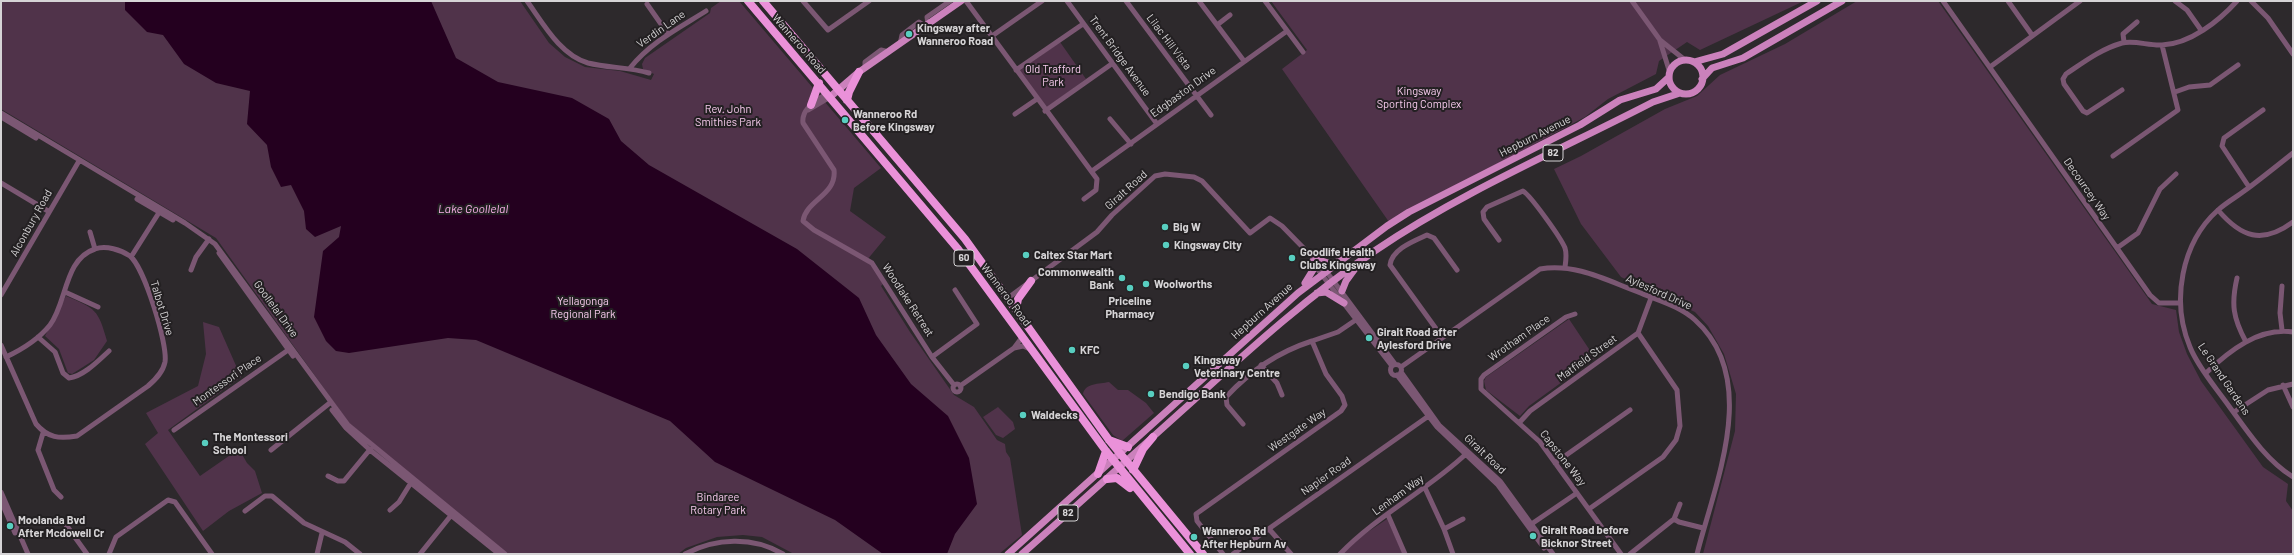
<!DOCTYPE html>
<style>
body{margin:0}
#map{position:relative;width:2294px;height:555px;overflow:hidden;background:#2d292c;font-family:Barlow,sans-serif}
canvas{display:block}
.frame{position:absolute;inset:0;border:2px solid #d6d4d6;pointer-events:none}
</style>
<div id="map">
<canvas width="2294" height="555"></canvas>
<div class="frame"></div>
</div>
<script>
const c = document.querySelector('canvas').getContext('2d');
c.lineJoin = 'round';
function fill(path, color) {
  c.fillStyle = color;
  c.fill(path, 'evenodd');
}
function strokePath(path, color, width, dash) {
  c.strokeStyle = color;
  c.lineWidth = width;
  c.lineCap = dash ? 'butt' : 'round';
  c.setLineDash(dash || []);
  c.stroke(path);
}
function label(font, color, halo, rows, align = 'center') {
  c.font = font + ' Barlow,sans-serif';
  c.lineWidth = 4;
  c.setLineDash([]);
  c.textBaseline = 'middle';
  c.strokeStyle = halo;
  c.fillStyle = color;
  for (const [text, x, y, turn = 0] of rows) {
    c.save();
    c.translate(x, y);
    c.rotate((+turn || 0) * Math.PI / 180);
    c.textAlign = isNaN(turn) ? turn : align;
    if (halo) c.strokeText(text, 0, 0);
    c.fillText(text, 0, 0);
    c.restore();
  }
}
fill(new Path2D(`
 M 1,1 L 520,1 L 549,43 L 565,57 L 585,67 L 620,71 L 651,80 L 654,74 L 643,69 L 642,64 L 645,58 L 710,13 L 711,8 L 721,1 L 739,1 L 881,168 L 854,188 L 850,211 L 886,237 L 867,260 L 885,282 L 881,286 L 910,332 L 954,395 L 974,407 L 997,440 L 1005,444 L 1006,452 L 1010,458 L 1022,535 L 999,554 L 794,554 L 762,537 L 743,535 L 717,537 L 686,548 L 678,554 L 506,554 L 349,423 L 216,238 L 1,109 Z
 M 1271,1 L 1804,1 L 1700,50 L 1687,42 L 1659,61 L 1656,74 L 1608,99 L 1585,117 L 1389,222 L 1282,69 L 1307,50 Z
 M 1857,1 L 1938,1 L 2152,304 L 2176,310 L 2179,332 L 2187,354 L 2201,381 L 2263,467 L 2288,484 L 2286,501 L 2293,511 L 2293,554 L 1703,554 L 1735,431 L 1736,394 L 1724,354 L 1708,326 L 1695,312 L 1621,277 L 1581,224 L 1554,169 L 1581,156 L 1665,109 L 1697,96 L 1720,75 L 1785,44 Z
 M 1060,42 L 1086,79 L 1046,108 L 1019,71 Z
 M 66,296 C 96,309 98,309 107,341 L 94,360 L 72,374 L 68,373 L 59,349 L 45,336 Z
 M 1569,319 L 1595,358 L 1529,406 L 1520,416 L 1486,390 L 1484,381 L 1486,377 Z
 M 203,322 L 219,327 L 241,377 L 168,430 L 200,476 L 239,449 L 247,463 L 255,471 L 262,493 L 229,511 L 203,531 L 145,444 L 158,433 L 146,413 L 198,386 L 206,354 Z
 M 1109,382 L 1118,390 L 1128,390 L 1146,403 L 1154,413 L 1122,441 L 1113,435 L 1083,394 C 1085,383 1099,384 1109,382 Z
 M 998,407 L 1013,422 L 1015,429 L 1003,438 L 996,435 L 983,417 Z
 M 1387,519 L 1403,554 L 1342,554 L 1353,542 Z`), '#50334a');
fill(new Path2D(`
 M 125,1 L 431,1 L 456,58 L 498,82 L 572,98 L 609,119 L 621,141 L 649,165 L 797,249 L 859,298 L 876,335 L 911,384 L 948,416 L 969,458 L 977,504 L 955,534 L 947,554 L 883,554 L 835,520 L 715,462 L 670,421 L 476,340 L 448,338 L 349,353 L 336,351 L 326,341 L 314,317 L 323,251 L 339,237 L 341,226 L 315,237 L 306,229 L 304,211 L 291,185 L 281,187 L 271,167 L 267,145 L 247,124 L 250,91 L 216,83 L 184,64 L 163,35 L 147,32 L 125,10 Z`), '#24001f');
strokePath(new Path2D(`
 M 527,1 C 543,23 560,55 588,63 C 608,68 629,67 649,73
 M 803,1 L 828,30 L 869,1
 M 966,1 L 1097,179 L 1096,190 L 1084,199
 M 1067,1 L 1157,124
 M 1126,1 L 1211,115
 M 1199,1 L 1244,61
 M 1265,1 L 1303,52
 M 1632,1 L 1660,40 L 1685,60
 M 1943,1 L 2150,295 L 2159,303 L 2180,303
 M 2008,1 L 2032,35
 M 2175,1 L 2187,10 L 2201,30
 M 2251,1 L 2268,18 L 2293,54
 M 647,4 L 668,34
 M 928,24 L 927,17 L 950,1
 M 1217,25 L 1230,15
 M 992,36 L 1042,1
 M 1660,41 L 1669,70
 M 2124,42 L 2123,34 L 2137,22
 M 900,44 L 902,35 L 919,22 L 925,26
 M 1990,67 L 2080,1
 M 630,68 C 651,42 679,28 706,11
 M 865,68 L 865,62 L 881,50 L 889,52
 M 1016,70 L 1083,24
 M 2122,90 L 2087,113 L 2083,111 L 2064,84 L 2063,79 L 2066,74 C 2084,62 2101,49 2122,43 C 2135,40 2149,46 2162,45 C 2190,44 2219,21 2237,1
 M 2175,92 L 2189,87 L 2210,85 L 2238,65
 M 827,93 C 817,101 801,108 803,123 L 834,170 C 837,195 806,200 803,221 L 814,230 L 872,263 L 932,357 L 954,385
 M 808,110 L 830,97
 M 1045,111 L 1113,63
 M 1,113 L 185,223 L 215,244 L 348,425 L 505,554
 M 1015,114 L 1037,99
 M 1,117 L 36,138
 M 1110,119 L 1131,144
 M 2293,153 C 2278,165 2263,177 2247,189 C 2238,196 2227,202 2218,210 C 2181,243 2171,302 2190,347 C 2197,365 2212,383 2223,398 C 2244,426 2263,458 2293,477
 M 2113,156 L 2178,110 L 2162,45
 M 1092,171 L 1287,31
 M 1,183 L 48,211
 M 2249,187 L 2222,146 L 2224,138 L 2263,110
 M 137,199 L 173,220
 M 2218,210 C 2241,237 2262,245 2293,222
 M 90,232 L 95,249
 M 1499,240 L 1484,219 L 1483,212 L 1487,207 L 1523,191 C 1531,196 1561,238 1565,248 C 1567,254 1566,260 1565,267
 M 2117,248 L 2138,233 L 2160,189 L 2176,174
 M 219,253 L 293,356
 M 131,257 L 160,211
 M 1312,262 L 1392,366
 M 191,270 L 196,257 L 209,239
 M 2237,278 C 2231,304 2233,318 2246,342
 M 2282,286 L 2280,313 L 2282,330
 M 65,292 L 98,307
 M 1,295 L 79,161
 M 1008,298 L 1097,232 L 1112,215 L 1155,176 L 1165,174 L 1194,177 L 1202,181 L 1250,233 L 1270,218 L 1282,226 L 1326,271 L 1395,364
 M 1575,314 L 1566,317 L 1484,375 L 1481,379 L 1481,389 L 1540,442 L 1621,554
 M 38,337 L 55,352 L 63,373 L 69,378 C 84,376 99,360 109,351
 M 1442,337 L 1390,265 C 1392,249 1414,241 1427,235 L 1434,238 L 1457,270
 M 1,345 L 36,424 C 48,438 59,439 77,436 L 148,386 C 156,379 163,372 165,362 C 168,344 144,267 130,256 C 121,250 106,245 95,249 C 64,259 67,303 50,325 C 38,340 23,349 6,357
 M 1014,348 L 1023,346 L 1030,349
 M 932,357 L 977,324 L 955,290
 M1390.5 370a5.5 5.5 0 1 1 11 0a5.5 5.5 0 1 1-11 0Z
 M 1261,365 L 1277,383 L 1282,395
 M 1401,367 L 1540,269 C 1575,263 1606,280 1638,292 C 1657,300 1680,306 1695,320 C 1761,379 1715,483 1697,554
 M 1401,372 L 1439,425 L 1500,481 L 1553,554
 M 2206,373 C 2229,351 2259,327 2293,332
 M 1397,375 L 1437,427 L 1498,485 L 1544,548
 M953 388a4 4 0 1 1 8 0a4 4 0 1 1-8 0Z
 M 2283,385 L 2293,407
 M 960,386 L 1014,348 L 1023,336
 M 332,410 L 346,428 L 370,450 L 499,554
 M 2234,412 L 2268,390 L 2293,384
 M 1519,423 L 1530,411 L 1638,333 L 1651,298
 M 1243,424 L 1227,405 L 1226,397 C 1250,371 1278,352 1312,341
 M 174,430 L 291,348
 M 43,433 L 38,450 L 54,490 L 61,497
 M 271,450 L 331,402
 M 1555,463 L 1630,410
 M 328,476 L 338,481 L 344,481 L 372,447
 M 1425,488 L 1444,529 L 1453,554
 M 1,492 L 28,554
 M 1,501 L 15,533
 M 1589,509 L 1663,457 L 1676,440 L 1680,426 L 1677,390 L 1638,333
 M 390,510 L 399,502 L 412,481
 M 245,511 L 265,496 L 272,496 L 304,523 L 345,542 L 360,554
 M 1388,515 L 1405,554
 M 1674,519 L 1679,522 L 1703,528
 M 64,522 L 87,554
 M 1530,525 L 1577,493
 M 1269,529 L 1291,554
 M 1444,529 L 1463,519
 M 109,554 L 116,537 L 168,500 L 175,502 L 212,554
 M 317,554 L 322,533
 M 420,554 L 453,513
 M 685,554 C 715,538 753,536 783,554
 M 1223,554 L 1197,521 L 1196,514 L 1341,411 L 1345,405 L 1342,396 L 1326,374 L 1312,341 L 1338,332 L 1360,317
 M 1233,554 L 1430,415
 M 1340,554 C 1376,516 1428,490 1467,453
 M 1630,554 L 1674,519 L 1680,504`), '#7b5773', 5);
strokePath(new Path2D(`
 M1669 77a17 17 0 1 1 34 0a17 17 0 1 1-34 0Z
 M 1694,62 L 1723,54 L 1817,1
 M 1702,79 L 1712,68 L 1743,58 L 1842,1
 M 830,97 L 859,72 L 961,1
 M 1316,259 L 1331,264 L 1337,262
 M 1305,283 L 1313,270 L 1312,262
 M 1342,291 L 1346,281 L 1357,266
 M 1317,293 L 1326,292 L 1344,303
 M 1008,554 L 1298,293 L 1387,226 L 1409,212 L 1580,125 L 1620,100 L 1656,89 L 1669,77
 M 1022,554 C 1080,503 1137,451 1194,400 C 1252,347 1311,294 1376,250 C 1462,192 1560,150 1653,102 L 1680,93`), '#cb81bc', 7);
strokePath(new Path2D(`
 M 748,1 L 958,249 L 1106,451 L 1190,554
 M 763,1 L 965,239 L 1109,440 L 1203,554
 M 847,100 L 849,92 L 859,72
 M 811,105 L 819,83
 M 1016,309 L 1018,299 L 1031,281
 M 1109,440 L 1128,447
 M 1133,470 L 1143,449 L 1153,437
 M 1098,474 L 1106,451
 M 1107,479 L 1117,478 L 1130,488`), '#ea91d9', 8);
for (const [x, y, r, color] of [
 [909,34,4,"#58cec0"],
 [845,120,4,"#58cec0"],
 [1165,227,4,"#58cec0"],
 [1166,245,4,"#58cec0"],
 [1026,255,4,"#58cec0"],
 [1292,258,4,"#58cec0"],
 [1122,278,4,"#58cec0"],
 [1146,284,4,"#58cec0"],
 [1130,288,4,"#58cec0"],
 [1369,338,4,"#58cec0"],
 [1072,350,4,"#58cec0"],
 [1186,366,4,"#58cec0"],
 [1151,394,4,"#58cec0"],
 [1023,415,4,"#58cec0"],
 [205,443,4,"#58cec0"],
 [10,526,4,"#58cec0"],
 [1533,536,4,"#58cec0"],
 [1194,537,4,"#58cec0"]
]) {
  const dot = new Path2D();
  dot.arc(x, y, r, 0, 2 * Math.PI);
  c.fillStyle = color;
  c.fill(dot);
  strokePath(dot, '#232022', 1.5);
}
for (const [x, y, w] of [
 [1553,153,20],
 [964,258,20],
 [1068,513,20]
]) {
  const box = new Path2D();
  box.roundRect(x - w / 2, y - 8, w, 16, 3);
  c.fillStyle = '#232022';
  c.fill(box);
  strokePath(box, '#d6d4d6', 1);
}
label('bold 10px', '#d6d4d6', null, [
 ["82",1553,153],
 ["60",964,258],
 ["82",1068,513]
]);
label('bold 11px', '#d6d4d6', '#232022', [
 ["Kingsway after",917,28],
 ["Wanneroo Road",917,41],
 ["Wanneroo Rd",853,114],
 ["Before Kingsway",853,127],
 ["Big W",1173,227],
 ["Kingsway City",1174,245],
 ["Goodlife Health",1300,252],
 ["Clubs Kingsway",1300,265],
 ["Caltex Star Mart",1034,255],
 ["Commonwealth",1114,272,"right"],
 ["Bank",1114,285,"right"],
 ["Woolworths",1154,284],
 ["Priceline",1130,301,"center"],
 ["Pharmacy",1130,314,"center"],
 ["Giralt Road after",1377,332],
 ["Aylesford Drive",1377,345],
 ["KFC",1080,350],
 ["Kingsway",1194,360],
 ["Veterinary Centre",1194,373],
 ["Bendigo Bank",1159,394],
 ["Waldecks",1031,415],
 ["The Montessori",213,437],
 ["School",213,450],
 ["Moolanda Bvd",18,520],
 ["After Mcdowell Cr",18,533],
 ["Giralt Road before",1541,530],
 ["Bicknor Street",1541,543],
 ["Wanneroo Rd",1202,531],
 ["After Hepburn Av",1202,544]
], 'left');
label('11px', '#d6d4d6', '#232022', [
 ["Verdin Lane",661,29,-35],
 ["Lilac Hill Vista",1169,42,53],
 ["Wanneroo Road",799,44,49],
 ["Trent Bridge Avenue",1120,56,54],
 ["Edgbaston Drive",1183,92,-36],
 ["Hepburn Avenue",1535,136,-27],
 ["Decourcey Way",2087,189,55],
 ["Giralt Road",1126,190,-42],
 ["Alconbury Road",31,223,-61],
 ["Aylesford Drive",1659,292,24],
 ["Wanneroo Road",1006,295,53],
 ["Woodlake Retreat",908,300,57],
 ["Talbot Drive",162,308,73],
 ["Goollelal Drive",276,309,54],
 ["Hepburn Avenue",1262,311,-42],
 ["Wrotham Place",1519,338,-35],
 ["Matfield Street",1587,358,-36],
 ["Le Grand Gardens",2224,379,56],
 ["Montessori Place",227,380,-35],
 ["Westgate Way",1297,430,-35],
 ["Giralt Road",1485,454,43],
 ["Capstone Way",1563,458,52],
 ["Napier Road",1326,476,-35],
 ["Lenham Way",1398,495,-36]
]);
label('11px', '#f7cbed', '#232022', [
 ["Old Trafford",1053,69],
 ["Park",1053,82],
 ["Kingsway",1419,91],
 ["Sporting Complex",1419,104],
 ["Rev. John",728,109],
 ["Smithies Park",728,122],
 ["Yellagonga",583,301],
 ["Regional Park",583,314],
 ["Bindaree",718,497],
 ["Rotary Park",718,510]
]);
label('italic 12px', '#f8b0e9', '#232022', [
 ["Lake Goollelal",473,209]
]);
</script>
